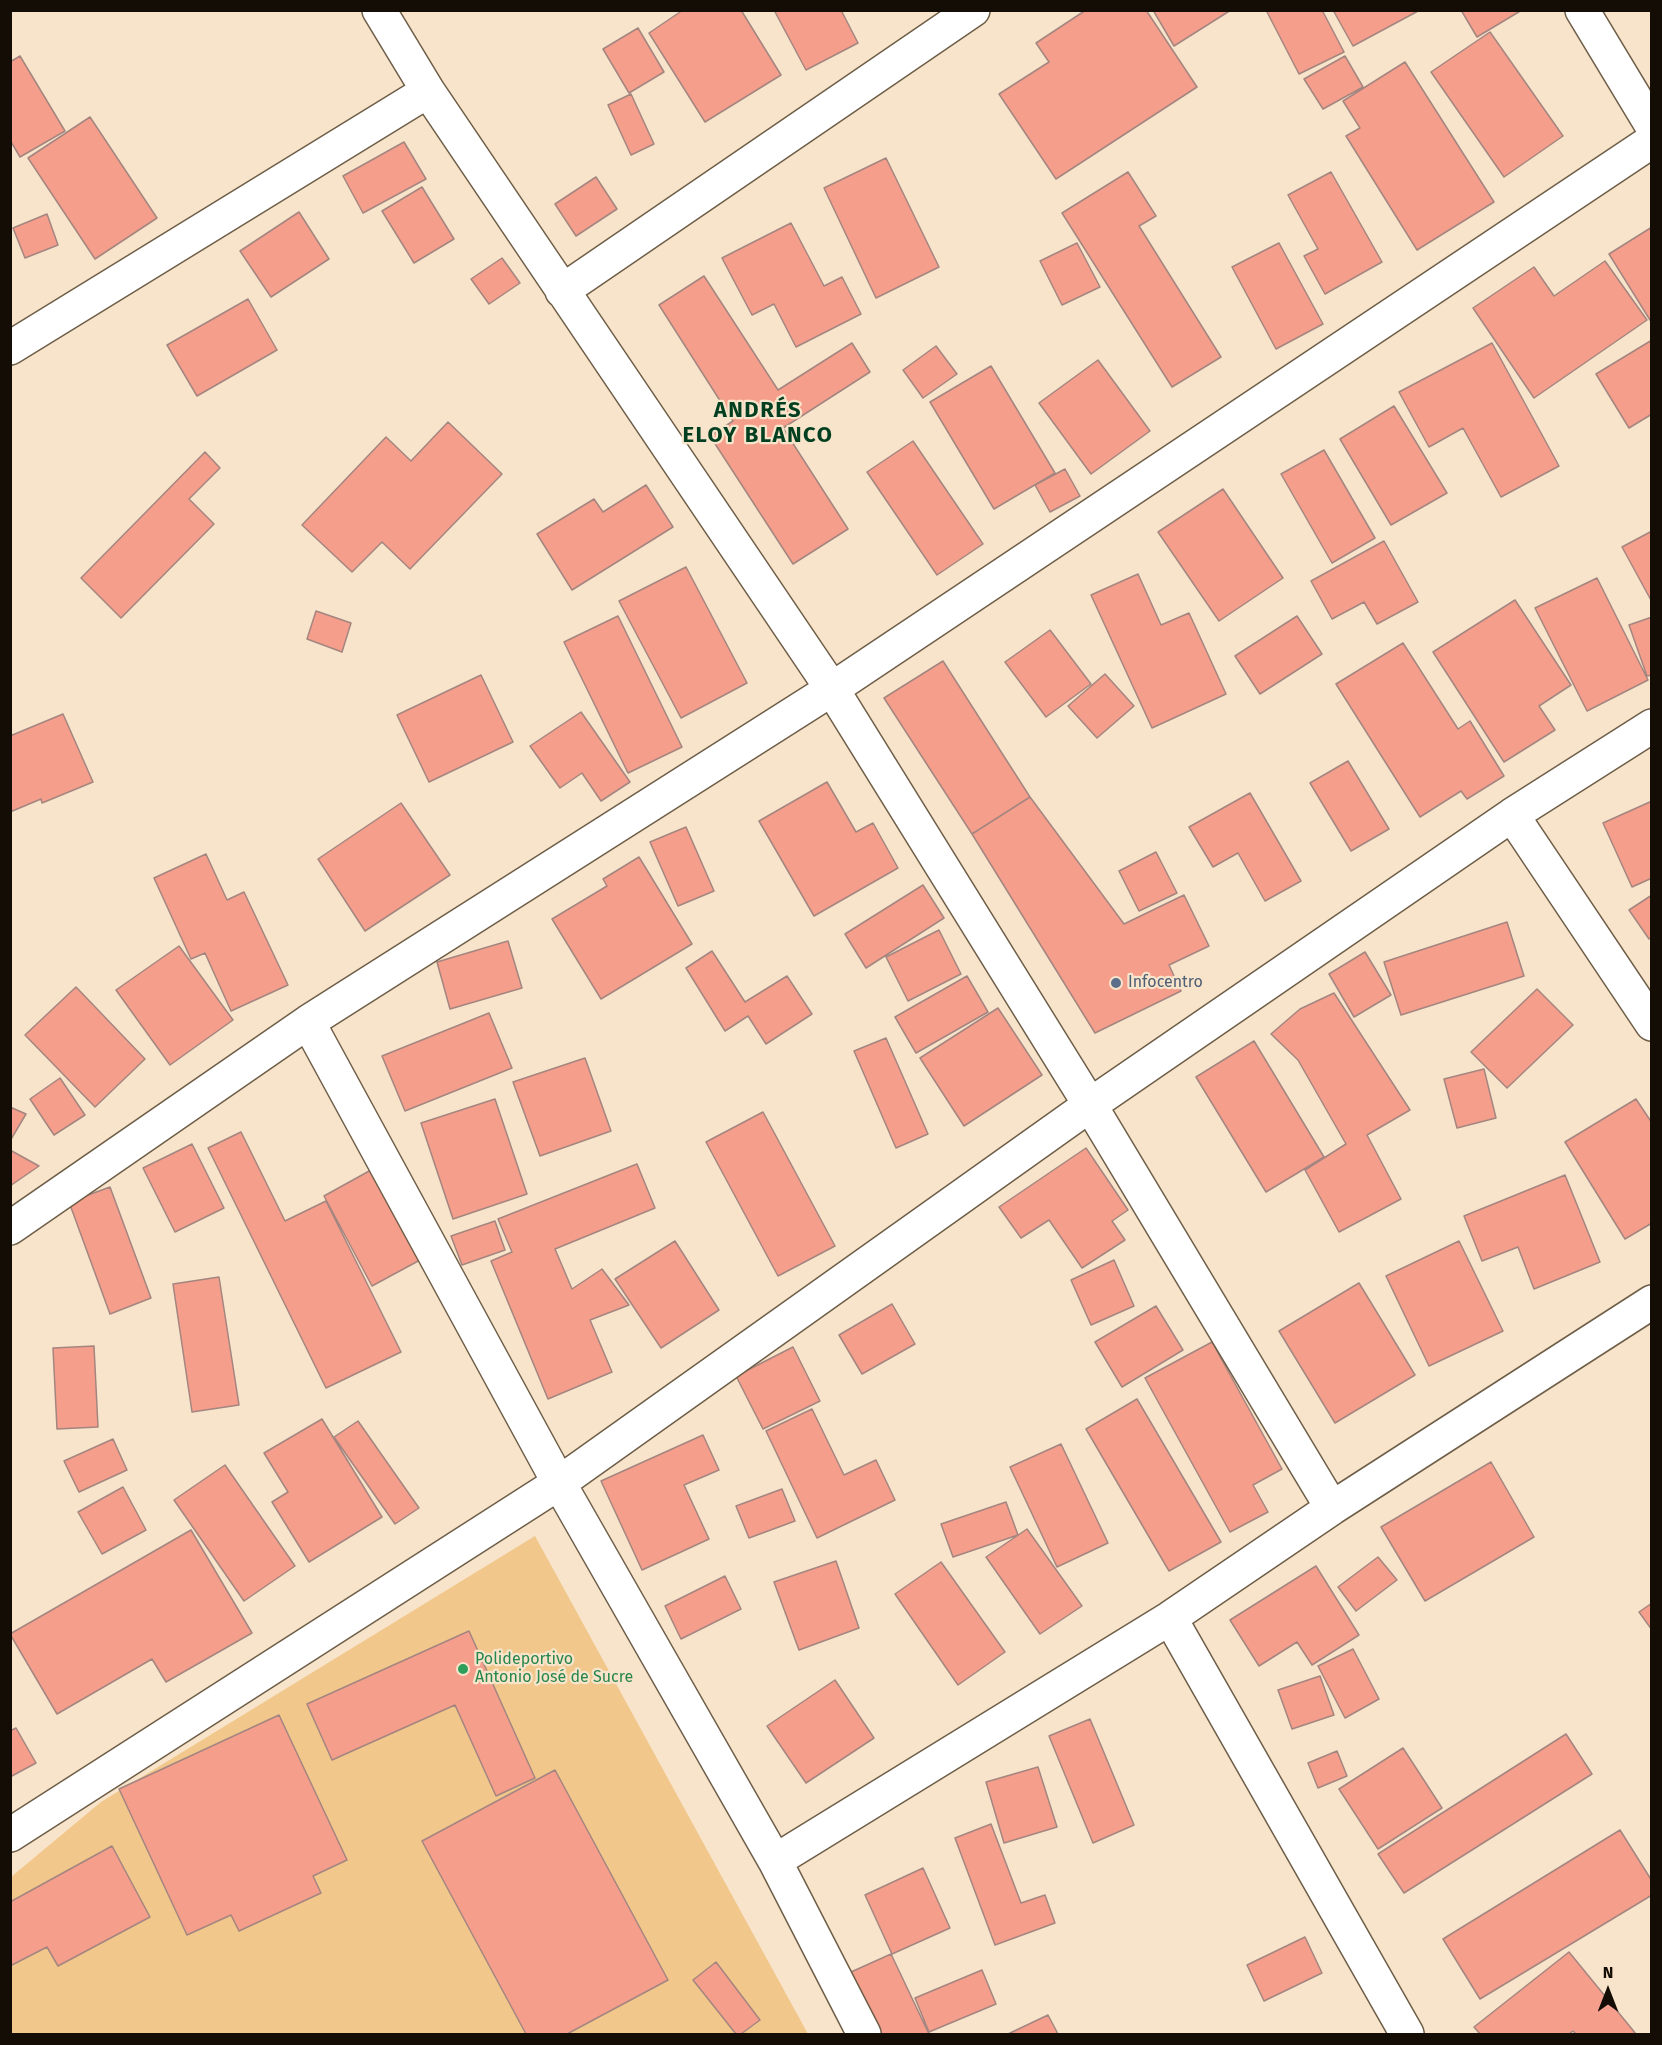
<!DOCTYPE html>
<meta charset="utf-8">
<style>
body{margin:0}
#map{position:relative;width:1662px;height:2045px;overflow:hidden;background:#f7e4ca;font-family:"Fira Sans",sans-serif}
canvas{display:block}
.frame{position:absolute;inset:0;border:12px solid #130d05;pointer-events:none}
.north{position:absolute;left:1578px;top:1961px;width:60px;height:60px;-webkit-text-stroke:4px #f7e4ca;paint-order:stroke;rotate:0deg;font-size:16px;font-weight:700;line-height:24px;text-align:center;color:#130d05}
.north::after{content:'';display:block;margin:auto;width:21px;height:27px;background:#130d05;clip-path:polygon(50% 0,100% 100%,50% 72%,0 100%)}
</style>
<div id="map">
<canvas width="1662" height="2045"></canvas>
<div class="frame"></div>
<div class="north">N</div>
</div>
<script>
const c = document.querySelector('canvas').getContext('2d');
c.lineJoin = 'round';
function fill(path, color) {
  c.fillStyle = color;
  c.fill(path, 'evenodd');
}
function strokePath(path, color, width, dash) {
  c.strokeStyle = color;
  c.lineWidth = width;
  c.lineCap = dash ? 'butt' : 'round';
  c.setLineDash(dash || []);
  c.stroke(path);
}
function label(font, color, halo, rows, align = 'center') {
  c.font = font + ' "Fira Sans",sans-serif';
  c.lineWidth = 4.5;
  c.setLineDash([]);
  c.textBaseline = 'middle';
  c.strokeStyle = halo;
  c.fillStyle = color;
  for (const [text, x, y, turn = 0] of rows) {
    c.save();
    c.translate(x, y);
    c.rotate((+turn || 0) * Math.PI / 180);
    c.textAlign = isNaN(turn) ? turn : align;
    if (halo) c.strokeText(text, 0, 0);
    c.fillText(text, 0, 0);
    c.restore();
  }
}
fill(new Path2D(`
 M 535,1536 L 808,2034 L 11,2034 L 11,1877 L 101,1802 Z`), '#f1c78c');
const building = new Path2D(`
 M 683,10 L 741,10 L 781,75 L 705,122 L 649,33 Z
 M 774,10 L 841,10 L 858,43 L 806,70 Z
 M 1086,10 L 1146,10 L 1197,87 L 1056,179 L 999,94 L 1049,62 L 1036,43 Z
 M 1153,10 L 1231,10 L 1174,46 Z
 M 1266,10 L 1322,10 L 1344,52 L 1299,74 Z
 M 1333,10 L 1420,10 L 1353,46 Z
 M 1461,10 L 1522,10 L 1477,37 Z
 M 638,28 L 664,72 L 629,93 L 603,49 Z
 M 1490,32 L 1563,136 L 1504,177 L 1431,72 Z
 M 20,56 L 65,131 L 20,157 L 10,140 L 10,62 Z
 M 1345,56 L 1363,87 L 1323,109 L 1304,79 Z
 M 1405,62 L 1494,202 L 1417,250 L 1346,136 L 1360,128 L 1343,101 Z
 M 631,94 L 654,144 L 631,155 L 608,105 Z
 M 90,117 L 157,218 L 95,259 L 28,158 Z
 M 404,142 L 426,179 L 363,213 L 343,176 Z
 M 886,158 L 939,267 L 876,298 L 824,188 Z
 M 1128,172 L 1156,216 L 1139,226 L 1221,357 L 1172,387 L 1062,213 Z
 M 1331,172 L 1382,262 L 1325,294 L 1304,256 L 1318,249 L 1288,195 Z
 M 596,177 L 617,209 L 576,236 L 555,204 Z
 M 422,187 L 454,239 L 414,263 L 382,211 Z
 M 299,212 L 329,259 L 271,297 L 240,251 Z
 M 47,214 L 58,245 L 25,258 L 13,228 Z
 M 791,223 L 824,286 L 842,277 L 861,314 L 796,347 L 774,304 L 752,315 L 722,258 Z
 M 1652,227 L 1652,319 L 1650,320 L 1609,254 Z
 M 1077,243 L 1100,287 L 1062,305 L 1040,261 Z
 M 1279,243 L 1323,324 L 1276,349 L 1232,267 Z
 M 502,258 L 520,283 L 489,304 L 471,279 Z
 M 1605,261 L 1647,320 L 1534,398 L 1473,308 L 1534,267 L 1554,296 Z
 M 704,276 L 778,390 L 852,343 L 870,372 L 783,428 L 848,529 L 793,564 L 710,436 L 733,421 L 659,305 Z
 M 248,299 L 277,350 L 197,396 L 167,345 Z
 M 1652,340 L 1652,414 L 1629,428 L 1596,374 Z
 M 1492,343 L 1559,466 L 1501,497 L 1463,428 L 1429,447 L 1399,392 Z
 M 936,346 L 957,374 L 923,398 L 903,370 Z
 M 1098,360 L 1150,431 L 1091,474 L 1039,403 Z
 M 991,366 L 1055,473 L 994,509 L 930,402 Z
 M 1394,406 L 1447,493 L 1391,525 L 1340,439 Z
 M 448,422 L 502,474 L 410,569 L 382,542 L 352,572 L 302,525 L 386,437 L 411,461 Z
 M 913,441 L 983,544 L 937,575 L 867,472 Z
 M 1324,450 L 1375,538 L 1332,563 L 1281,474 Z
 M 205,452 L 220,468 L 189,499 L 214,524 L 121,618 L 81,578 Z
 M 1065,469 L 1080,496 L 1050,512 L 1035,485 Z
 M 646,485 L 673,527 L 572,590 L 537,534 L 594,499 L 603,512 Z
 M 1223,489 L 1283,578 L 1219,621 L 1158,532 Z
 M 1652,531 L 1652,602 L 1622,547 Z
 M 1384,541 L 1418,602 L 1377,624 L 1364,602 L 1332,619 L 1311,581 Z
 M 686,567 L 747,683 L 681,718 L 619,601 Z
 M 1138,574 L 1161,625 L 1189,613 L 1226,694 L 1152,728 L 1091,595 Z
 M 1597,578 L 1648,680 L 1587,711 L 1535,608 Z
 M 1515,600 L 1571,685 L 1539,706 L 1555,730 L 1504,762 L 1433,652 Z
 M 316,611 L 351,623 L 342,652 L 307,639 Z
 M 618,616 L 682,747 L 628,773 L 564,642 Z
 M 1297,616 L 1322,654 L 1260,694 L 1235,656 Z
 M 1652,617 L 1652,675 L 1647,676 L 1629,625 Z
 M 1050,630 L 1091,684 L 1046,717 L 1005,662 Z
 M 1403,643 L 1458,729 L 1470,721 L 1504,776 L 1467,799 L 1461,791 L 1420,817 L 1336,684 Z
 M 943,661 L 1030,797 L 972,834 L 884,698 Z
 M 1105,674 L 1134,706 L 1097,738 L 1068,706 Z
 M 481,675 L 513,742 L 429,782 L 397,715 Z
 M 581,712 L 630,782 L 601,801 L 582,773 L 560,788 L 530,746 Z
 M 63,714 L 93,782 L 42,803 L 41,799 L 10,812 L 10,736 Z
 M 1348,761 L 1389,829 L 1351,851 L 1310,783 Z
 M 827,782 L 856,832 L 873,823 L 898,868 L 814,916 L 759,821 Z
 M 1250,793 L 1301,881 L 1265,901 L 1238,853 L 1213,867 L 1189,827 Z
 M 1030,797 L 1124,924 L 1184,895 L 1209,946 L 1169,965 L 1181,991 L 1095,1033 L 972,834 Z
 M 1652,801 L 1652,878 L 1632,887 L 1603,823 Z
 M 401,803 L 450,875 L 365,931 L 318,859 Z
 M 686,827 L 714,891 L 678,906 L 650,842 Z
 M 1156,852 L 1177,893 L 1139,911 L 1119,871 Z
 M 206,854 L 227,900 L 244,892 L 288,985 L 231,1011 L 205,953 L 191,959 L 154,878 Z
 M 639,857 L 692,944 L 601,999 L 552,919 L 607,886 L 603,879 Z
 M 923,885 L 944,918 L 866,968 L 845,934 Z
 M 1652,895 L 1652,937 L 1649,939 L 1629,910 Z
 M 1507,922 L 1524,976 L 1401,1015 L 1384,962 Z
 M 939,930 L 961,974 L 908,1001 L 886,957 Z
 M 508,941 L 522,988 L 450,1009 L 437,962 Z
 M 179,946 L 233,1020 L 170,1065 L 116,990 Z
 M 712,951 L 745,1002 L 787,976 L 812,1014 L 766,1044 L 748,1016 L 725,1031 L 686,968 Z
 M 1365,952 L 1391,995 L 1354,1017 L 1329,974 Z
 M 967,976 L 988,1012 L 916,1053 L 895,1017 Z
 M 76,987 L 145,1059 L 95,1107 L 25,1035 Z
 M 1537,989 L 1573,1025 L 1507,1088 L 1471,1052 Z
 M 1334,993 L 1410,1110 L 1367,1135 L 1401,1199 L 1339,1232 L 1305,1170 L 1346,1144 L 1298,1060 L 1271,1034 L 1300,1009 Z
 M 998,1008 L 1042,1075 L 964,1126 L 920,1058 Z
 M 489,1013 L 512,1068 L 405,1111 L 382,1056 Z
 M 886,1038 L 928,1134 L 896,1148 L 854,1051 Z
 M 1254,1041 L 1324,1157 L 1266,1192 L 1196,1077 Z
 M 585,1058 L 611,1131 L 540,1156 L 513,1082 Z
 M 1484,1069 L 1496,1118 L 1457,1128 L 1444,1079 Z
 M 60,1078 L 85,1115 L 54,1135 L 30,1099 Z
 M 495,1099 L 527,1194 L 453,1219 L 421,1123 Z
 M 1636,1099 L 1652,1123 L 1652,1223 L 1625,1239 L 1565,1142 Z
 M 10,1107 L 26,1114 L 10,1141 Z
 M 763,1112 L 835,1246 L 778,1276 L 706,1142 Z
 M 241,1132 L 285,1221 L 326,1201 L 401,1352 L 326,1388 L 208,1148 Z
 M 192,1144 L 224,1208 L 175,1232 L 143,1168 Z
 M 1086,1148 L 1128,1210 L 1112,1221 L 1125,1240 L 1082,1268 L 1049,1220 L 1021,1238 L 999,1207 Z
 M 10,1150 L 39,1166 L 10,1186 Z
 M 637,1164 L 655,1208 L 555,1249 L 572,1289 L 602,1269 L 629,1305 L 590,1320 L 612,1372 L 548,1399 L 491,1261 L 512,1252 L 498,1219 Z
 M 371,1170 L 420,1260 L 372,1286 L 324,1196 Z
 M 1565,1175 L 1600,1262 L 1534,1289 L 1518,1247 L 1482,1261 L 1464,1216 Z
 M 110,1187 L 151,1298 L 110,1314 L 69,1202 Z
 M 495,1221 L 505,1250 L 462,1265 L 451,1236 Z
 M 675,1241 L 719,1310 L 661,1348 L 615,1279 Z
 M 1459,1241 L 1503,1331 L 1429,1366 L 1386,1276 Z
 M 1114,1260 L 1134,1306 L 1091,1325 L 1071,1280 Z
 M 219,1277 L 239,1405 L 192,1412 L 173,1284 Z
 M 1359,1283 L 1415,1375 L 1335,1423 L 1279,1331 Z
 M 892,1304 L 915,1344 L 862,1374 L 839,1335 Z
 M 1156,1306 L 1183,1350 L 1122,1387 L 1095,1342 Z
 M 1212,1342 L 1282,1469 L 1253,1485 L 1268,1512 L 1230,1532 L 1145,1378 Z
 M 94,1346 L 98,1427 L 57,1429 L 53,1348 Z
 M 793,1347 L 820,1401 L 763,1429 L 736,1376 Z
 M 1137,1399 L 1221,1542 L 1169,1571 L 1086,1429 Z
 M 812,1409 L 844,1475 L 876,1460 L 895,1500 L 817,1538 L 766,1431 Z
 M 322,1419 L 382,1517 L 309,1562 L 272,1502 L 288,1492 L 264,1453 Z
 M 358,1421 L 419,1508 L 395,1524 L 334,1437 Z
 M 703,1435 L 719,1470 L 684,1485 L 709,1539 L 642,1570 L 601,1481 Z
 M 113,1439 L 127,1470 L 79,1492 L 64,1461 Z
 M 1061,1444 L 1108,1543 L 1057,1567 L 1010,1467 Z
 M 1491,1462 L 1534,1537 L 1425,1601 L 1381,1527 Z
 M 225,1465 L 295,1566 L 244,1601 L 174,1500 Z
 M 123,1487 L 146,1530 L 102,1554 L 78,1512 Z
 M 782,1489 L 795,1521 L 749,1538 L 736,1506 Z
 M 1006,1502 L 1018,1535 L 953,1557 L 941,1524 Z
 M 1027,1529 L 1082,1606 L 1040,1634 L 986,1557 Z
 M 191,1530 L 252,1633 L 166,1682 L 152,1659 L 57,1714 L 10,1634 Z
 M 1378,1557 L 1397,1580 L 1356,1611 L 1338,1587 Z
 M 836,1561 L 859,1628 L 799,1650 L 774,1582 Z
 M 941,1562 L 1005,1652 L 958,1685 L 895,1594 Z
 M 1316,1566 L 1359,1635 L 1312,1665 L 1297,1642 L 1259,1666 L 1230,1620 Z
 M 725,1576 L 741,1609 L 681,1639 L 665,1606 Z
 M 1652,1603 L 1652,1630 L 1639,1612 Z
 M 469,1631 L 535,1778 L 496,1796 L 455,1705 L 332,1760 L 307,1704 Z
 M 1353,1649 L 1379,1699 L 1345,1718 L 1318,1666 Z
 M 1320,1676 L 1334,1715 L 1292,1729 L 1278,1690 Z
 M 835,1680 L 874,1738 L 806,1783 L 767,1726 Z
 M 279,1715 L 347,1860 L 313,1876 L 321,1893 L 239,1931 L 231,1915 L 187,1935 L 119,1789 Z
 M 1090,1719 L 1134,1825 L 1093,1843 L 1049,1736 Z
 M 16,1728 L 36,1763 L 10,1777 L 10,1731 Z
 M 1566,1734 L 1592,1774 L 1404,1893 L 1378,1854 Z
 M 1403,1748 L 1442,1808 L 1378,1849 L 1339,1789 Z
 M 1337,1751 L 1347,1776 L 1318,1788 L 1308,1763 Z
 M 1038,1767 L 1057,1827 L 1004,1843 L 986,1782 Z
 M 555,1770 L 668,1980 L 567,2034 L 526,2034 L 422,1841 Z
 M 991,1824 L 1021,1903 L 1045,1895 L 1055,1923 L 995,1945 L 955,1838 Z
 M 1620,1830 L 1652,1881 L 1652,1895 L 1480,1999 L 1443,1939 Z
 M 112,1846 L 150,1917 L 58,1966 L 47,1947 L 10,1966 L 10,1902 Z
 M 923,1868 L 950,1928 L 892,1954 L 865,1895 Z
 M 1305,1937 L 1322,1973 L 1264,2001 L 1247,1965 Z
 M 1569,1952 L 1636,2034 L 1576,2034 L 1573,2031 L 1569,2034 L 1480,2034 L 1474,2027 Z
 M 891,1954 L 929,2034 L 880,2034 L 851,1972 Z
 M 716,1962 L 760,2020 L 741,2034 L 736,2034 L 693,1980 Z
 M 982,1970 L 996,2004 L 929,2032 L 915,1998 Z
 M 1048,2015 L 1058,2034 L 1008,2034 Z`);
fill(building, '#f59e8c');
strokePath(building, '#a4857f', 1.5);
const minor = new Path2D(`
 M 379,10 L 428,91 L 832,689 L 1090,1105 L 1332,1508
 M 1582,10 L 1652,126
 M 562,291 L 973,10
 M 10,348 L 428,91
 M 1512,815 L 1652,1024
 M 308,1022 L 559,1483 L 775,1861 L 864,2034
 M 10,1228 L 308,1022 L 832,689 L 1652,141
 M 1170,1618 L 1407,2034
 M 10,1835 L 559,1483 L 1090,1105 L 1512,815 L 1652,726
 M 775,1861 L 1170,1618 L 1332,1508 L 1652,1302`);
strokePath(minor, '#6e5e48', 36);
strokePath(minor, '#fff', 33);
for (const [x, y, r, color] of [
 [1116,983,6,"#5c6f8a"],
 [463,1669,6,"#2e9e5b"]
]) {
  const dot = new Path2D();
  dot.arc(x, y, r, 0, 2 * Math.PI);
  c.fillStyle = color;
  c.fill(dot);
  strokePath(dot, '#f7e4ca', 2);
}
label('16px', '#4e5e75', '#f7e4ca', [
 ["Infocentro",1128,983]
], 'left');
label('16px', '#27864d', '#f7e4ca', [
 ["Polideportivo",475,1660],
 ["Antonio José de Sucre",475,1678]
], 'left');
c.letterSpacing = '1.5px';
label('bold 22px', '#013f20', '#f7e4ca', [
 ["ANDRÉS",758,411],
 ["ELOY BLANCO",758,436]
]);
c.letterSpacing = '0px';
</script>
